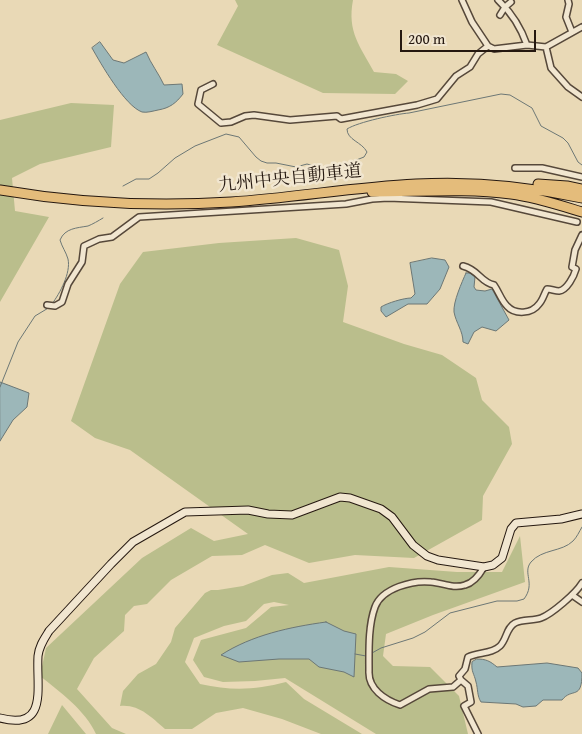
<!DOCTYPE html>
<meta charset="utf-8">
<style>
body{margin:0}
#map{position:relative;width:582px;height:734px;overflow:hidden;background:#e9d9b6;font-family:"Gentium Book Plus",serif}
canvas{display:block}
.scale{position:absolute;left:400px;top:30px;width:136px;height:22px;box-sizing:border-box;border:2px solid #251810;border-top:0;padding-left:6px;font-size:15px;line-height:18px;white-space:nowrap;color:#251810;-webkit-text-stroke:4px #f1e6d0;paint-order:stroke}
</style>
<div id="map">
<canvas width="582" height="734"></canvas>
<div class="scale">200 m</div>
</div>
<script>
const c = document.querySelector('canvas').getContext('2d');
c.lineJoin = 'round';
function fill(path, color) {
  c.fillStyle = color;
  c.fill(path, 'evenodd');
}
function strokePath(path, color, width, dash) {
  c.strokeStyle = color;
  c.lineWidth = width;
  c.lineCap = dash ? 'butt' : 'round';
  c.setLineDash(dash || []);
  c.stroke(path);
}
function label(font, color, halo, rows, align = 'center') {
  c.font = font + ' "Gentium Book Plus","Noto Serif JP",serif';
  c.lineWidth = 5;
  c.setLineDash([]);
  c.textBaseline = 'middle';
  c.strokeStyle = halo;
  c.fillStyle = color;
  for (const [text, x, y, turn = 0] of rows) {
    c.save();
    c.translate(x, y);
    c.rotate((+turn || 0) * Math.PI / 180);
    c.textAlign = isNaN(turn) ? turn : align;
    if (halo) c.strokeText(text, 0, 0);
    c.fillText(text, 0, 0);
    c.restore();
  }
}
fill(new Path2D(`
 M 235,0 L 353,0 C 347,32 360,46 374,72 L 396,74 L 408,81 L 395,94 L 323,93 L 217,45 L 238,6 Z
 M 71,103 L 114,105 L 111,147 L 40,164 L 12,178 L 15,211 L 49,217 L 0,302 L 0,120 Z
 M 296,238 L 339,250 L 348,286 L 343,322 L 404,344 L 442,355 L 476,378 L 482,400 L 509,427 L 512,444 L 483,496 L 482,520 L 414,558 L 355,555 L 309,563 L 265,545 L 242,555 L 212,556 L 171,580 L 147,604 L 134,606 L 125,615 L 124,631 L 94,658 L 77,689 L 112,728 L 126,734 L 96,734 C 85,710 60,692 40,676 L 46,648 L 142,558 L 191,528 L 214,541 L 248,534 L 130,450 L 95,438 L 71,421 L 120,284 L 143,252 L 219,243 Z
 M 520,536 L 525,582 L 433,615 L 386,634 L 383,656 L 393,666 L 430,667 L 459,696 L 468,734 L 376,734 L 285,678 L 255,681 L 223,682 L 204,677 L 193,660 L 201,640 L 246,628 L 271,607 L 289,605 L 274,602 L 264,604 L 246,621 L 224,626 L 194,638 L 185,662 L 200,684 C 232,691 255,690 286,682 L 304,699 L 362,734 L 321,734 L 282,719 L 243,708 L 216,713 L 192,729 L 165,729 C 151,717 139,704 120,706 L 123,691 L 138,674 L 156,664 L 171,642 L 175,628 L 205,593 L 211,590 L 218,590 L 243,586 L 272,575 L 288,573 L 304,583 L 389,567 L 457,572 L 502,572 Z
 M 62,705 L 86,734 L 48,734 Z`), '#babe8c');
const water = new Path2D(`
 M 100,42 L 113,60 L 124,63 L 146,52 C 151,64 159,74 164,85 L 182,84 L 183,94 C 176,103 170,108 158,110 C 153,111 147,113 142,112 C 125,106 101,64 92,48 Z
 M 432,258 L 445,260 L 449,267 L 440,289 L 427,304 L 408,304 L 386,317 L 381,311 L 381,307 C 387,303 404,298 411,298 L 415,294 L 410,263 Z
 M 466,273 L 470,273 L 475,277 L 474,287 L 476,290 L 485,291 L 492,289 L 509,320 L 496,331 L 482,327 L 474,332 L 468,344 L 463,342 C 463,331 456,323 454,312 C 453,302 462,282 466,273 Z
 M 0,382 L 29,393 L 27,407 L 13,420 L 0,441 Z
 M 326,622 L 344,631 L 356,634 L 354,677 L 344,672 L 319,667 L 309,659 L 279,659 L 239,662 L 221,655 C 252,635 290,627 326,622 Z
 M 477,659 C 486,659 490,661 497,667 L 547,663 L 578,668 L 582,673 C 582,701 572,687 562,700 L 543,700 L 536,706 L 523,707 L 516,704 L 481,702 C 477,696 478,689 476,682 C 474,673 471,672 472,662 Z`);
fill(water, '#9cb7b9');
strokePath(water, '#6c7775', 1);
strokePath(new Path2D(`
 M 123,186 L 136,179 L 149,179 L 158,173 L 175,158 L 195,146 L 226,134 L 239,137 L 256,157 L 261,161 L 267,163 L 276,163 L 296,167 L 307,164 L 325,169 L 341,166 L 364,157 L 367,152 C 362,142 347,140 347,129 C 358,122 396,114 409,113 L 501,94 L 510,95 L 532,108 L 541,126 L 563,138 L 568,143 L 578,162 L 582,165
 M 52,304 C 60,293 71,273 68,259 C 66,252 62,247 60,240 C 65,228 77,228 88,226 C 93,224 98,221 103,218
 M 0,387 L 18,342 L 35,316 L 50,307
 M 372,653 L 381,648 L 413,638 L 425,632 L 450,613 L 497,601 L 517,601 L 524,599 C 536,583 522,573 531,562 C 542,549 562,552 573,541 C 577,537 579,532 582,527
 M 355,654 L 366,656`), '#6c7775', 1);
const street = new Path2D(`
 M 462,0 L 472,22 L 488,46 L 494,49 L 527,45 L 546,47 L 582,27
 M 498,0 C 512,13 521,28 527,45
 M 568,0 L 569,4 L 566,17 L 572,32
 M 500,15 L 505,7 L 511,2
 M 546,47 L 551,68 L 568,87 L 582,97
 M 213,84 L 201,90 L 198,104 L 221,123 L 231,122 L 245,116 L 254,115 L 290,120 L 337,116 L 341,119 L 417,105 L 437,99 L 456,76 L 470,67 L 478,54 L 488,46
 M 515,168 L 542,168 L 582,177
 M 463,266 C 479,270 480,282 494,285 C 499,292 501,300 507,306 C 515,315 532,314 539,304 C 543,300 544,294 547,289 C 551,289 555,291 559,291 C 567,290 574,276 576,269 L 572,267 L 575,250 L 582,235
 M 47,305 L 55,306 L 62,302 L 68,284 L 82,262 L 84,246 L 99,239 L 112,237 L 139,217 L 346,204 L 372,199 L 388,198 L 491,202 L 577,222
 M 572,595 L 582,602
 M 461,680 L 453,687 L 429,689 L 400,705 C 385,700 368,689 369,671 C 369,651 368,626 375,607 C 382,588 413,580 431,582 C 443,583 453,589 465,585 C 473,583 480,574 484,567
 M 478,734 L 464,706 L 471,702 L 468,686 L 461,680 L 459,676 L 465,669 L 468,657 C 478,652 492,654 500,646 C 507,639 506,628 515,623 C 523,619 533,621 541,618 C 552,614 576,593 582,583`);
const secondary = new Path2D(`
 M 0,718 C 49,731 36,687 38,656 C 39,646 44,639 49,631 L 111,564 L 133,542 L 185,512 L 248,510 L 268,514 L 292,515 L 340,497 L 350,498 L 381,509 L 392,517 L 413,545 L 427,556 L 438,560 L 484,567 L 493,565 L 502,558 L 511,529 L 516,523 L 561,519 L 582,514`);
const highway = new Path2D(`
 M 538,184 L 567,186 L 582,189
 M 0,190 C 76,203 154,207 231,202 C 293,198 354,187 416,184 C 472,181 527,186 582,198
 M 372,192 C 419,192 465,188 511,194 C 535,197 559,205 582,212`);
strokePath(street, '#56483a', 8);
strokePath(secondary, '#251810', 9);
strokePath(highway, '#251810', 11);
strokePath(street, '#f1e6d0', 5);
strokePath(secondary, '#f1e6d0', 7);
strokePath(highway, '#e4bc7b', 9);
label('18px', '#251810', '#f1e6d0', [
 ["九州中央自動車道",290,179,-6]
]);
</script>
